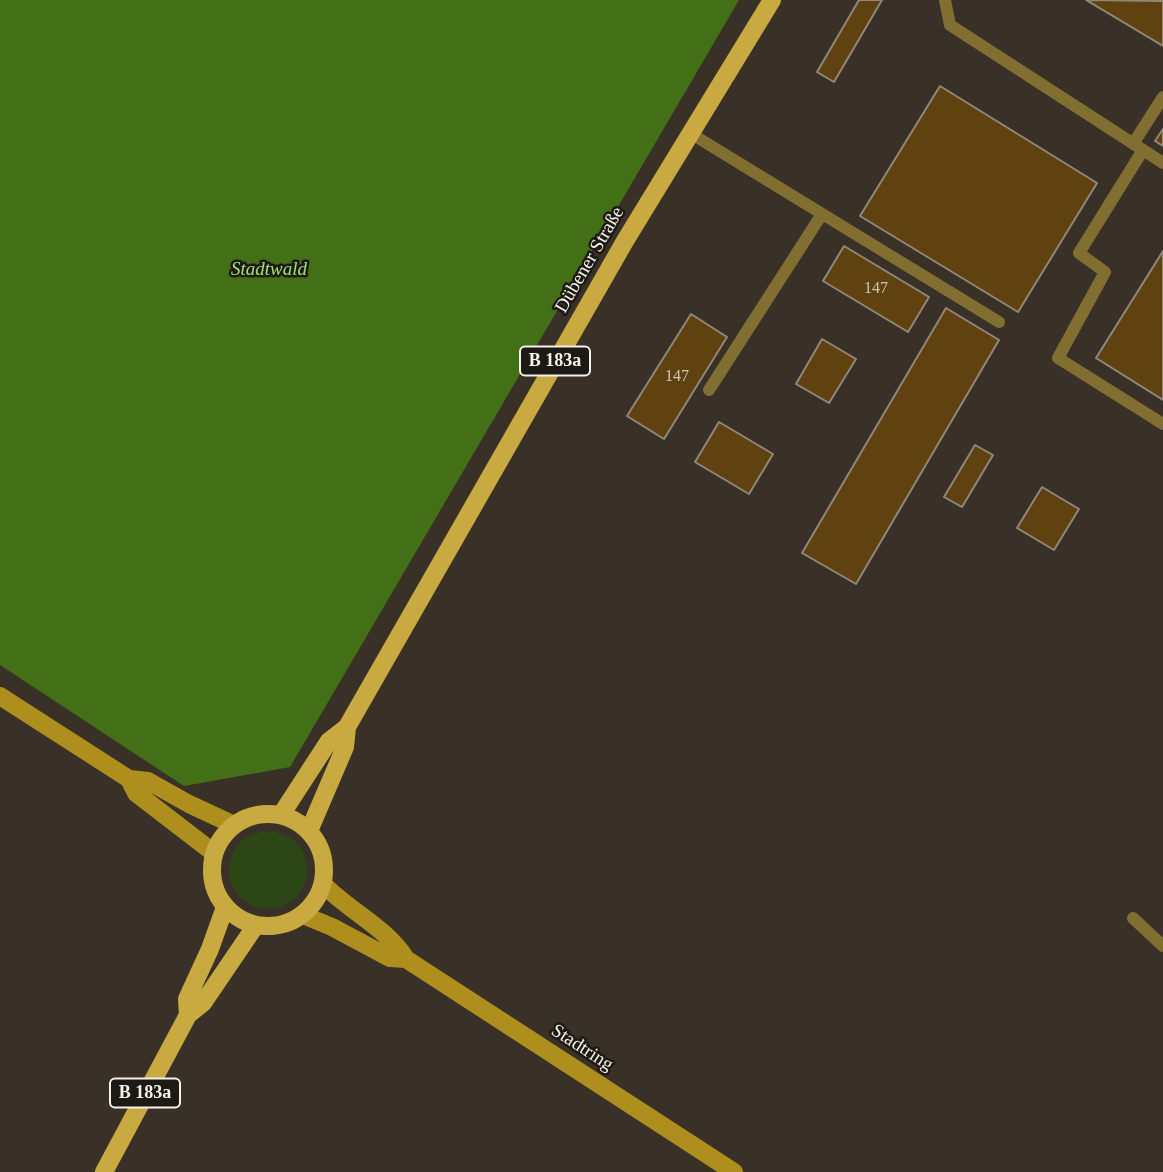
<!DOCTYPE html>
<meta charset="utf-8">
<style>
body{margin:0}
canvas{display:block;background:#393127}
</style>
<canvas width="1163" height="1172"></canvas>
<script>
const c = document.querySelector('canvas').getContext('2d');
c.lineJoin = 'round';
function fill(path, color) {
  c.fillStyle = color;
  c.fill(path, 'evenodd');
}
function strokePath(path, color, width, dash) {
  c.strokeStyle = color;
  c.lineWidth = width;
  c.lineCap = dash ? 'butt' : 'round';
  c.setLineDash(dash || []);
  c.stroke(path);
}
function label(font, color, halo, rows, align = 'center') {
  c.font = font + ' "Times New Roman",serif';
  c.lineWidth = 5;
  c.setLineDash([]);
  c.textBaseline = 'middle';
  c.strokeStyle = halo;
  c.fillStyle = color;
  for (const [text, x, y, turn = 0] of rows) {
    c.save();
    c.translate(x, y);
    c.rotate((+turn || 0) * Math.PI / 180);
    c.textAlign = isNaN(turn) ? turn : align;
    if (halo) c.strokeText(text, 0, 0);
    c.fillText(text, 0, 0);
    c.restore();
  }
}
fill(new Path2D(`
 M229 870a39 39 0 1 1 78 0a39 39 0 1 1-78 0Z`), '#2c4715');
fill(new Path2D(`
 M 0,0 L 739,0 L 290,767 L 184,786 L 0,665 Z`), '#437017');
const building = new Path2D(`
 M 859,0 L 882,0 L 834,82 L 817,72 Z
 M 1086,0 L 1163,1 L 1163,46 Z
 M 940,86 L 1097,183 L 1018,312 L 860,216 Z
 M 1163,129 L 1163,146 L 1155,141 Z
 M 844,246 L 929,297 L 908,332 L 823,281 Z
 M 1163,251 L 1163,400 L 1096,358 Z
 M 946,308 L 999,340 L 856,584 L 802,553 Z
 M 691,314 L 727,337 L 664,439 L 627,416 Z
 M 822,339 L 856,359 L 829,403 L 796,384 Z
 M 719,422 L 773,454 L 749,494 L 695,462 Z
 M 975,445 L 993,455 L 962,507 L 944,497 Z
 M 1042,487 L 1079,509 L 1054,550 L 1017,528 Z`);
fill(building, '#604110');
strokePath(building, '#90877b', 2);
strokePath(new Path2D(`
 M 945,0 L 950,25 L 1163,163
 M 690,133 L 999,322
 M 1133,144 L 1163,97
 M 1143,150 L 1079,253 L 1105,272 L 1058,358 L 1163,424
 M 709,390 L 822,214
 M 1133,918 L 1163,946`), '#816e31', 12);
strokePath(new Path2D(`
 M 0,696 L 129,779 L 148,781 L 189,804 L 234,825
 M 129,779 L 136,793 L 214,853
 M 323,884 C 349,911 387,928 406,959 L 734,1172
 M 303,915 L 332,927 L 390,958 L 406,959`), '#ae8f1e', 18);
strokePath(new Path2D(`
 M212 870a56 56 0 1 1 112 0a56 56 0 1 1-112 0Z
 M 281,815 L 329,741 L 347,727 L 625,241 L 772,0
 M 309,831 L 345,747 L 347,727
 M 188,1015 L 187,999 L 210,949 L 225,907
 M 104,1172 L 188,1015 L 203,1003 L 256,925`), '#c9aa41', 18);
label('16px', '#d0c4b3', null, [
 ["147",876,289],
 ["147",677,377]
]);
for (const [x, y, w] of [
 [555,361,70],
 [145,1093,70]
]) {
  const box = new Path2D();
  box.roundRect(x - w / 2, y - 14.5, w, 29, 5);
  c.fillStyle = '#1d1a15';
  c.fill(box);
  strokePath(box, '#f5f0e9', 2);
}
label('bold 18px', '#f5f0e9', null, [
 ["B 183a",555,361],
 ["B 183a",145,1093]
]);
label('19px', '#f5f0e9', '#1d1a15', [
 ["Dübener Straße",590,260,-60],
 ["Stadtring",582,1048,33]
]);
label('italic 19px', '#a2e172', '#1d1a15', [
 ["Stadtwald",269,270]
]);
</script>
